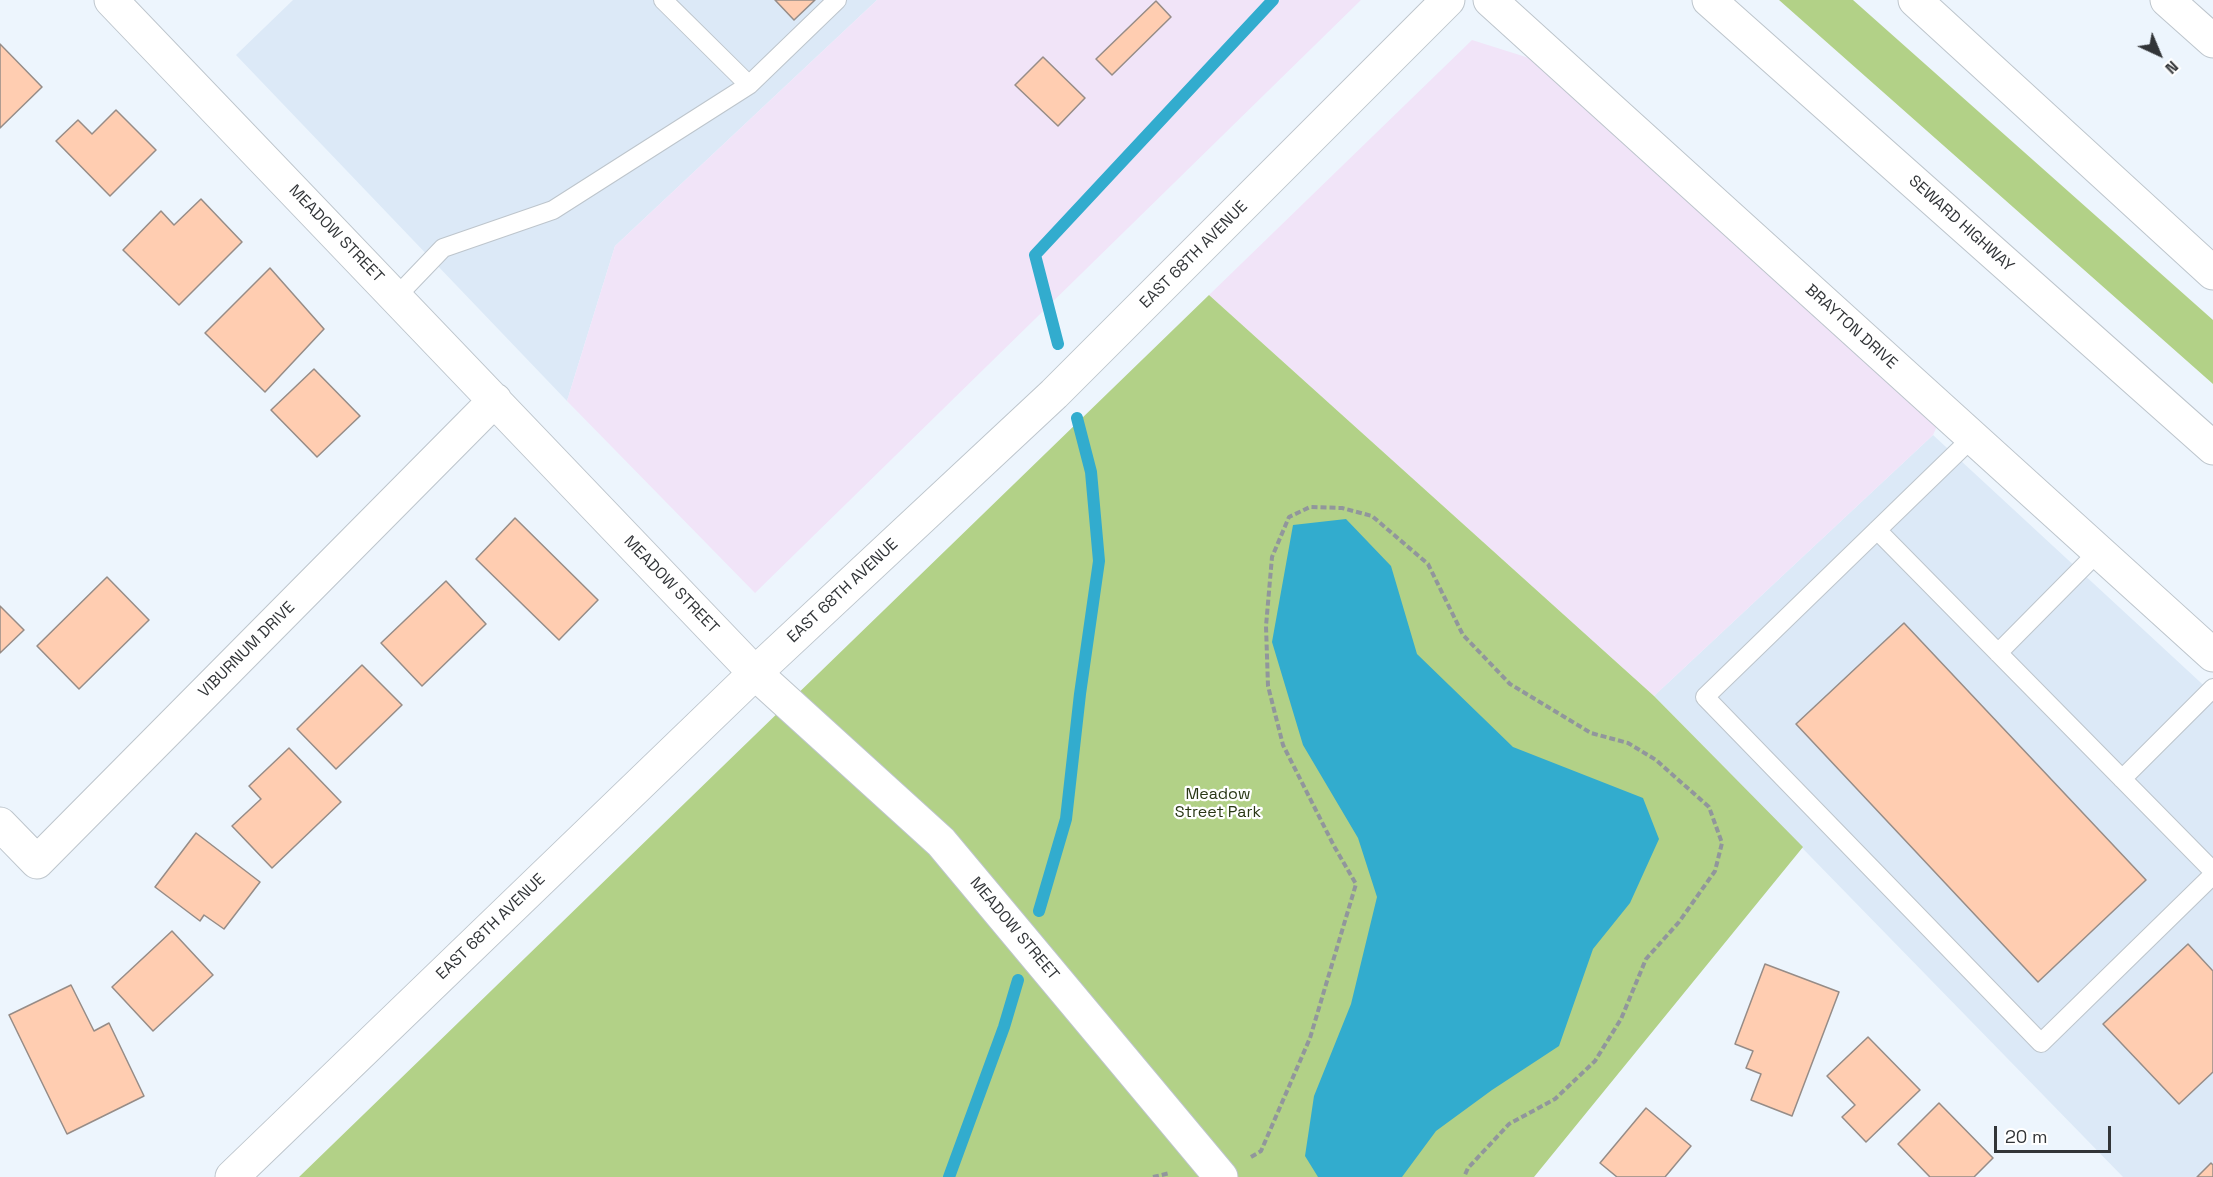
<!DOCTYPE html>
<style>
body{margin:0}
#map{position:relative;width:2213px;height:1177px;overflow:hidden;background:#edf5fd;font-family:"Space Grotesk",sans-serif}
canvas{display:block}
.north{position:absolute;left:2129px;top:24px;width:60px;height:60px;-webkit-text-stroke:4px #fff;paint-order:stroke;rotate:136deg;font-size:16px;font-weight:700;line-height:24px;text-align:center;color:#323538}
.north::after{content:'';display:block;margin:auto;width:21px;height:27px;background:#323538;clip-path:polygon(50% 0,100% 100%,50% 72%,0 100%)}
.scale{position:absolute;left:1994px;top:1126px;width:117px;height:27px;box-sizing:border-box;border:3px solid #323538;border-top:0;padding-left:8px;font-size:18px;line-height:21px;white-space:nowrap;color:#323538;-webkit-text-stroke:4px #fff;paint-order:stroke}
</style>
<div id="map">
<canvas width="2213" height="1177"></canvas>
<div class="north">N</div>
<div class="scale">20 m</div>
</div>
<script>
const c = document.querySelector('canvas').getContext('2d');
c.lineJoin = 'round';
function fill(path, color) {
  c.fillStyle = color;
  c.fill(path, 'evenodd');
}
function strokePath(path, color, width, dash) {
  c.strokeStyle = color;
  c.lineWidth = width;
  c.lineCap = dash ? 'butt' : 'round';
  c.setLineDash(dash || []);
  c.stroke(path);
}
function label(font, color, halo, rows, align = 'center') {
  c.font = font + ' "Space Grotesk",sans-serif';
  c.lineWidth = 4.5;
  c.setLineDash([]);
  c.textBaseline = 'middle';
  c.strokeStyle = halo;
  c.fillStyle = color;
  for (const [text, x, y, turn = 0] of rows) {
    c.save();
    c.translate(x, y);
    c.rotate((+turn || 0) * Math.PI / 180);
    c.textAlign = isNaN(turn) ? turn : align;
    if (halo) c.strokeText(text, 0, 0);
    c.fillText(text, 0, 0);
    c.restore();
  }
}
fill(new Path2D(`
 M 293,0 L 877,0 L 615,246 L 567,401 L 236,55 Z
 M 1933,435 L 2213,694 L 2213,1177 L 2123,1177 L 1654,696 Z`), '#dce9f7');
fill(new Path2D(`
 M 877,0 L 1361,0 L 755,593 L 567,401 L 615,246 Z
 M 1472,40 L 1529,58 L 1938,424 L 1933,435 L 1654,696 L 1209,295 Z`), '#f1e4f8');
fill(new Path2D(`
 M 1779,0 L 1853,0 L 2213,320 L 2213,384 Z
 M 1209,295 L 1654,696 L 1803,847 L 1534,1177 L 299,1177 Z`), '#b2d187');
fill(new Path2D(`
 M 1346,519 L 1391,566 L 1417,654 L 1513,747 L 1643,798 L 1659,839 L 1630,903 L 1593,949 L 1559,1046 L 1492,1090 L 1436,1131 L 1402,1177 L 1318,1177 L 1305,1156 L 1314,1096 L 1351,1004 L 1377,897 L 1358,838 L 1303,745 L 1272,642 L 1293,525 Z`), '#32acce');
strokePath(new Path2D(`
 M 1058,344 L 1035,255 L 1273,0
 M 1039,911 L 1066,819 L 1080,694 L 1099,561 L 1091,472 L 1077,418
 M 949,1177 L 1004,1027 L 1018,980`), '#32acce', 12);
const building = new Path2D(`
 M 775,0 L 815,0 L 794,20 Z
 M 1156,1 L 1171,17 L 1112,75 L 1096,59 Z
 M 0,44 L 42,87 L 0,128 Z
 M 1043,57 L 1085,98 L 1058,126 L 1015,85 Z
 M 116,110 L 156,150 L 110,196 L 56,141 L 78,120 L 92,134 Z
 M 201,199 L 242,242 L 179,305 L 123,250 L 161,211 L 174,225 Z
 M 270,268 L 324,329 L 265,392 L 205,333 Z
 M 314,369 L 360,416 L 317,457 L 271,410 Z
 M 515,518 L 598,600 L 559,640 L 476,559 Z
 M 107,577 L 149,620 L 79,689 L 37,646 Z
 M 446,581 L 486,624 L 422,686 L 381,643 Z
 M 0,606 L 24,630 L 0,653 Z
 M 1904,623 L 2146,880 L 2038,982 L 1796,724 Z
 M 362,665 L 402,705 L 336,769 L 297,729 Z
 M 289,748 L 341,802 L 272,868 L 232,826 L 261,799 L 249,786 Z
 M 196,833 L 260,882 L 224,929 L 204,915 L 200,921 L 155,887 Z
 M 172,931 L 213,975 L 153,1031 L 112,987 Z
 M 2188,944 L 2213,971 L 2213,1072 L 2179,1104 L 2103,1024 Z
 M 1765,964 L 1839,992 L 1792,1116 L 1751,1100 L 1761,1074 L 1746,1068 L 1753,1051 L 1735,1044 Z
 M 71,985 L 94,1031 L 109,1023 L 144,1096 L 67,1134 L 9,1015 Z
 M 1868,1037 L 1920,1090 L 1866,1142 L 1842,1117 L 1855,1105 L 1827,1076 Z
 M 1939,1103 L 1993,1158 L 1974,1177 L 1930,1177 L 1898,1144 Z
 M 1646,1108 L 1691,1146 L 1665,1177 L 1617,1177 L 1600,1163 Z
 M 2211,1163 L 2213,1165 L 2213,1177 L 2197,1177 Z`);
fill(building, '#ffcdb1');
strokePath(building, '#968c87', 1.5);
const service = new Path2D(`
 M 663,0 L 749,85
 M 396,297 L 443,248 L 553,210 L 749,85 L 837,0
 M 1973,437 L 1705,697 L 2041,1043 L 2213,875
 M 1877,530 L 2213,871
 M 1998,653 L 2099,551
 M 2122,779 L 2213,688`);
const minor = new Path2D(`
 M 111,0 L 755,673 L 941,842 L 1221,1177
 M 0,824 L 37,862 L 495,400`);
const tertiary = new Path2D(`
 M 1490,0 L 2213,655
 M 2167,0 L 2213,41
 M 232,1177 L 755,673 L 1054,394 L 1448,0`);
const motorway = new Path2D(`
 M 1709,0 L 2213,448
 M 1915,0 L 2213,273`);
strokePath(service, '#bdc5cc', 20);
strokePath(minor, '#bdc5cc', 35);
strokePath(tertiary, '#bdc5cc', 35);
strokePath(motorway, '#bdc5cc', 35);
strokePath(new Path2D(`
 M 1251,1157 L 1261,1151 L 1310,1038 L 1356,884 L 1334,846 L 1283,745 L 1268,686 L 1266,626 L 1272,557 L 1289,517 L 1310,507 L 1342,508 L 1372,516 L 1428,564 L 1463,635 L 1510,684 L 1591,733 L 1628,743 L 1656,760 L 1709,807 L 1722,843 L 1715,871 L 1679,922 L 1646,959 L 1621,1019 L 1595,1061 L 1555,1099 L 1509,1124 L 1468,1168 L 1464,1177
 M 1153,1177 L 1170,1173`), '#91969c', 4, [6, 3]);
strokePath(service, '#fff', 18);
strokePath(minor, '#fff', 33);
strokePath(tertiary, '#fff', 33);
strokePath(motorway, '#fff', 33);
label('16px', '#323538', '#fff', [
 ["SEWARD HIGHWAY",1961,224,42],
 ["MEADOW STREET",336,234,46],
 ["EAST 68TH AVENUE",1194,255,-45],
 ["BRAYTON DRIVE",1851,327,42],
 ["MEADOW STREET",671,585,46],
 ["EAST 68TH AVENUE",843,591,-43],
 ["VIBURNUM DRIVE",247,650,-45],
 ["EAST 68TH AVENUE",491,927,-44],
 ["MEADOW STREET",1014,929,50]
]);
label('16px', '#293715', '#fff', [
 ["Meadow",1218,795],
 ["Street Park",1218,813]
]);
</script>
